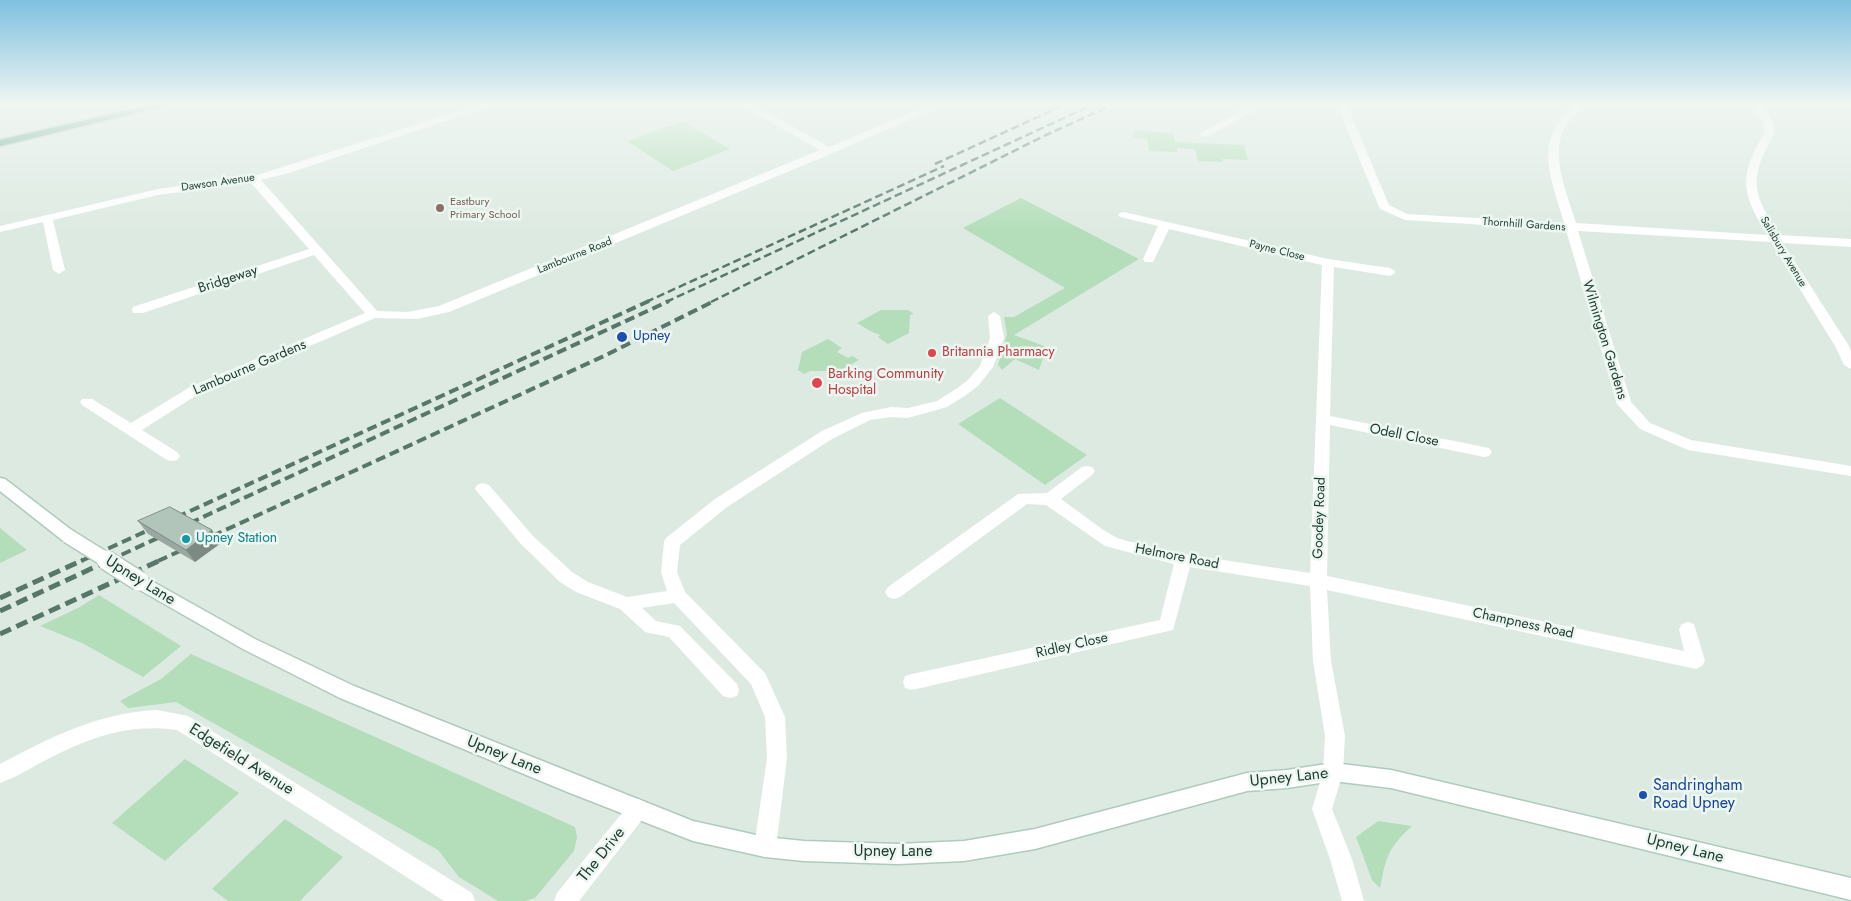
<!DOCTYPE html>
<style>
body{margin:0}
canvas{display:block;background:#ddeae2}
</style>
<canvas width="1851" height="901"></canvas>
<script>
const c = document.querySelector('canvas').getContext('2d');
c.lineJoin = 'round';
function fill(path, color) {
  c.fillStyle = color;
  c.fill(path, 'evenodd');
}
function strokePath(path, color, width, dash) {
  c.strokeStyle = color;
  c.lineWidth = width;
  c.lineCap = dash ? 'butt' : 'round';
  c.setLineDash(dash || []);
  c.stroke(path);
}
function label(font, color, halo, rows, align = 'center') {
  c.font = font + ' Jost,sans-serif';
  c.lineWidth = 5;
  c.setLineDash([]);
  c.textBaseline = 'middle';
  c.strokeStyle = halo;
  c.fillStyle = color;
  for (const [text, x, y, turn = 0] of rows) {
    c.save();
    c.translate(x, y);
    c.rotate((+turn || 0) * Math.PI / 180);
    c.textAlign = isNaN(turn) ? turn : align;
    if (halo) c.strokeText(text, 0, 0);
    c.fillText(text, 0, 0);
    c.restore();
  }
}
fill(new Path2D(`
 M 683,121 L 730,149 L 673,171 L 627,141 Z
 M 1133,130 L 1173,133 L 1175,142 L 1244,145 L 1248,160 L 1222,159 L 1222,162 L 1198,161 L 1195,149 L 1177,148 L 1177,152 L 1149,151 L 1147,139 L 1133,138 Z
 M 1021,198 L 1139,259 L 1014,335 L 1047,347 L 1039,370 L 1015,359 L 1002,370 L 998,365 L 1007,334 L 1004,317 L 1014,317 L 1065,288 L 963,228 Z
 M 881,310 L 908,310 L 914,314 L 910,315 L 909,333 L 888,344 L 878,337 L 880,335 L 870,331 L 857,323 Z
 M 828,339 L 842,348 L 837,352 L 848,358 L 852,356 L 859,360 L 840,371 L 810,371 L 804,374 L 798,370 L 802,352 Z
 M 1000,398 L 1087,455 L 1045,485 L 958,424 Z
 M 0,528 L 27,550 L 0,563 Z
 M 99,595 L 181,646 L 143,677 L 82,643 L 40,626 L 78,608 Z
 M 191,654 L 575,827 L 577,837 L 574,851 L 535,898 L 525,901 L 498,901 L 459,877 L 438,850 L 176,702 L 128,708 L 120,701 L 161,679 Z
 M 185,759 L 239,793 L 165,861 L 112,823 Z
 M 285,819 L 343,857 L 300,901 L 228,901 L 212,889 Z
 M 1378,821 L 1412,826 C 1388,848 1386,857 1380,888 L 1372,880 L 1356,837 Z`), '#b3deb9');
const secondary = new Path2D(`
 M 0,478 L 5,479 L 74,532 L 76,536 L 74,540 L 68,542 L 62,540 L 0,491 Z
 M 139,574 L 255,639 L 354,686 L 693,821 L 765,837 L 804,841 L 898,844 L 964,841 L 1035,829 L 1247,773 L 1287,770 L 1333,763 L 1391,770 L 1851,878 L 1851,900 L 1391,788 L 1333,781 L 1287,788 L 1247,791 L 1035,849 L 964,861 L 898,864 L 804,861 L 765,857 L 693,841 L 570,793 L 340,698 L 243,649 L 133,586 L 130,581 L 133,576 Z`);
const primary = new Path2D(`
 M 150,105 L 169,105 L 0,146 L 0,140 Z`);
strokePath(secondary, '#afcbbd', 3);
strokePath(primary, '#c0c8c5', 3);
fill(new Path2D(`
 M 478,105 L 494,105 L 289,173 L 261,180 L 377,311 L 408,312 L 439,306 L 820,150 L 741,105 L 754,105 L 829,147 L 929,105 L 943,105 L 833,153 L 449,312 L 417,319 L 375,318 L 200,393 L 142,430 L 177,452 L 180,456 L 177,460 L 172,461 L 167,460 L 82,405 L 80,402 L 82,399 L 92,399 L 131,423 L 190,387 L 365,313 L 314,255 L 143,313 L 133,313 L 132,310 L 133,307 L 309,249 L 251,183 L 158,195 L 53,220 L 65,270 L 59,274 L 53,270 L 43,222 L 0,232 L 0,226 L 158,189 L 254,176 Z
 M 1252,105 L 1265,105 L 1208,136 L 1204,137 L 1199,134 Z
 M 1337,105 L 1347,105 L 1389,205 L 1407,214 L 1564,223 C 1557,196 1539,157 1554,130 C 1558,121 1567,113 1574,105 L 1584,105 C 1577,114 1566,123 1562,133 C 1552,161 1568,196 1576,223 L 1767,235 C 1740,190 1739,177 1765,132 L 1762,121 L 1752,105 L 1762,105 L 1772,121 L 1775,132 C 1749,178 1751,191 1779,235 L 1851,239 L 1851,247 L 1783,243 L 1849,346 L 1851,351 L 1851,369 L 1844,365 L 1835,346 L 1771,242 L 1578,231 L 1631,402 L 1650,423 L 1691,440 L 1851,466 L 1851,476 L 1688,450 L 1640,429 L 1617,404 L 1566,230 L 1405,220 L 1380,209 Z
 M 1124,212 L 1328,259 L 1390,268 L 1396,272 L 1390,276 L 1334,267 L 1330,416 L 1484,447 L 1489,448 L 1492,452 L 1489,456 L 1484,457 L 1330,425 L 1327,576 L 1684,651 L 1679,629 L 1682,624 L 1688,622 L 1694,624 L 1705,661 L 1702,666 L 1696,669 L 1327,590 L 1331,661 L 1345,736 L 1343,772 L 1332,809 L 1352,859 L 1364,901 L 1342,901 L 1330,859 L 1312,809 L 1323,772 L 1325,736 L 1313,661 L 1310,586 L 1190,567 L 1173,630 L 912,690 L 905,688 L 903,682 L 905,676 L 912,674 L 1160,620 L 1174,564 L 1105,546 L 1046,505 L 1027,504 L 900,597 L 894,599 L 888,597 L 885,592 L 888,587 L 1018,494 L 1047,493 L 1082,467 L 1087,466 L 1092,467 L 1095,471 L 1092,475 L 1061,499 L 1102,529 L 1117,538 L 1127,541 L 1183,554 L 1310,573 L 1322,265 L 1169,229 L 1153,262 L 1145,262 L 1143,259 L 1158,226 L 1120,217 L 1118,215 L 1120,213 Z
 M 994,312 L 1000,316 L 1004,338 L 993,367 L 978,386 L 966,395 L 947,407 L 908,418 L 891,417 L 870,420 L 832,439 L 727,507 L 680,545 L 677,572 L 685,592 L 765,673 L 785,717 L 787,758 L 776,847 L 772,854 L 765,857 L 758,854 L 754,847 L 767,758 L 765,717 L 751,684 L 674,603 L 642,608 L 656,621 L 680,626 L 737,684 L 739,690 L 737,696 L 730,698 L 723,696 L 669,637 L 645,632 L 620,609 L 576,592 L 560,582 L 521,544 L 475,489 L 477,485 L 483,483 L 489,485 L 533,536 L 572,572 L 588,582 L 627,597 L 667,591 L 661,572 L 664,542 L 666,538 L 715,499 L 822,431 L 862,413 L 891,407 L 908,408 L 937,401 L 956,389 L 968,380 L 980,366 L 990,338 L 988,316 Z
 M 157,710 L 188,716 L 472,893 L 475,901 L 444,901 L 177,730 C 130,723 90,737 48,759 C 32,767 17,777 0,783 L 0,764 C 52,737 97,713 157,710 Z
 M 638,799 L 645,802 L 648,809 L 645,816 L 579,901 L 554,901 L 557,893 L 631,802 Z`), '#fff');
fill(secondary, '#fff');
fill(primary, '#5da489');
strokePath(new Path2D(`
 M 935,164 L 1064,105
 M 646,302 L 944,166
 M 666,302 L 1092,105
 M 711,302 L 1046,135 L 1112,105`), '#57776a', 2.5, [8, 4]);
strokePath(new Path2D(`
 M 81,561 L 649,301
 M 108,561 L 669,301
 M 158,561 L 604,356 L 714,301`), '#57776a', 4, [10, 5]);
strokePath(new Path2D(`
 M 0,598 L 83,560
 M 0,611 L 110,560
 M 0,634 L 161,560`), '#57776a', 5, [12, 6]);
const secondaryBridgeFar1 = new Path2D(`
 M 68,536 L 108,561`);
const secondaryBridge = new Path2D(`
 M 106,560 L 139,581`);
strokePath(secondaryBridgeFar1, '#afcbbd', 17, []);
strokePath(secondaryBridge, '#afcbbd', 22, []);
strokePath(secondaryBridgeFar1, '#fff', 14);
strokePath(secondaryBridge, '#fff', 19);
fill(new Path2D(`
 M 138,521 L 212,530 L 221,543 L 195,562 L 148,534 Z`), '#99a9a1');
fill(new Path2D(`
 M 212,530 L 221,543 L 195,562 L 186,550 Z`), '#7d8a83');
const building = new Path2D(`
 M 170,507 L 212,530 L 186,550 L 138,521 Z`);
fill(building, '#b2c5bb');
strokePath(building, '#7d8a83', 1);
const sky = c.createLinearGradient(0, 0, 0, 232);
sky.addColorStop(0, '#7ec0e0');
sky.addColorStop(0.45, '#f0f6f2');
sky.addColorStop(1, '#f0f6f200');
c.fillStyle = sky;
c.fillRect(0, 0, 1851, 232);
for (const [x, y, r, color] of [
 [440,208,5,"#8d6e63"],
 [622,337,6,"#1a4fb4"],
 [932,353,5,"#e0444e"],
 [817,383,6,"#e0444e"],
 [186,539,5,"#0f9aa8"],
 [1643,795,5,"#1a4fb4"]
]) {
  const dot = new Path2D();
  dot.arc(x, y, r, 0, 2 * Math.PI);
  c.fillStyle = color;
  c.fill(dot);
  strokePath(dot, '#edf7f1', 2);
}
label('11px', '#1d3b2f', '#edf7f1', [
 ["Dawson Avenue",218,183,-8],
 ["Thornhill Gardens",1524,225,4],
 ["Payne Close",1277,251,14],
 ["Salisbury Avenue",1783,252,59],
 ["Lambourne Road",575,256,-22]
]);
label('11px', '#785e54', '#edf7f1', [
 ["Eastbury",450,202],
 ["Primary School",450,215]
], 'left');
label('14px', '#1d3b2f', '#edf7f1', [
 ["Bridgeway",228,280,-18],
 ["Wilmington Gardens",1604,340,73],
 ["Lambourne Gardens",250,368,-23],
 ["Odell Close",1404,436,11],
 ["Goodey Road",1320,518,-88],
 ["Helmore Road",1177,557,11],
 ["Champness Road",1523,624,12],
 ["Ridley Close",1072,646,-13]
]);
label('14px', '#164399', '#edf7f1', [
 ["Upney",633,337]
], 'left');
label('14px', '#be3a42', '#edf7f1', [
 ["Britannia Pharmacy",942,353],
 ["Barking Community",828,375],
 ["Hospital",828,391]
], 'left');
label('14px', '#0d838f', '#edf7f1', [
 ["Upney Station",196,539]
], 'left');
label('16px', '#1d3b2f', '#edf7f1', [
 ["Upney Lane",140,581,32],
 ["Upney Lane",504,756,22],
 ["Edgefield Avenue",241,760,32],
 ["Upney Lane",1289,778,-6],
 ["Upney Lane",1685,849,14],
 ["Upney Lane",893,852],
 ["The Drive",602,855,-51]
]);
label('16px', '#164399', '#edf7f1', [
 ["Sandringham",1653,786],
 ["Road Upney",1653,804]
], 'left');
</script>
